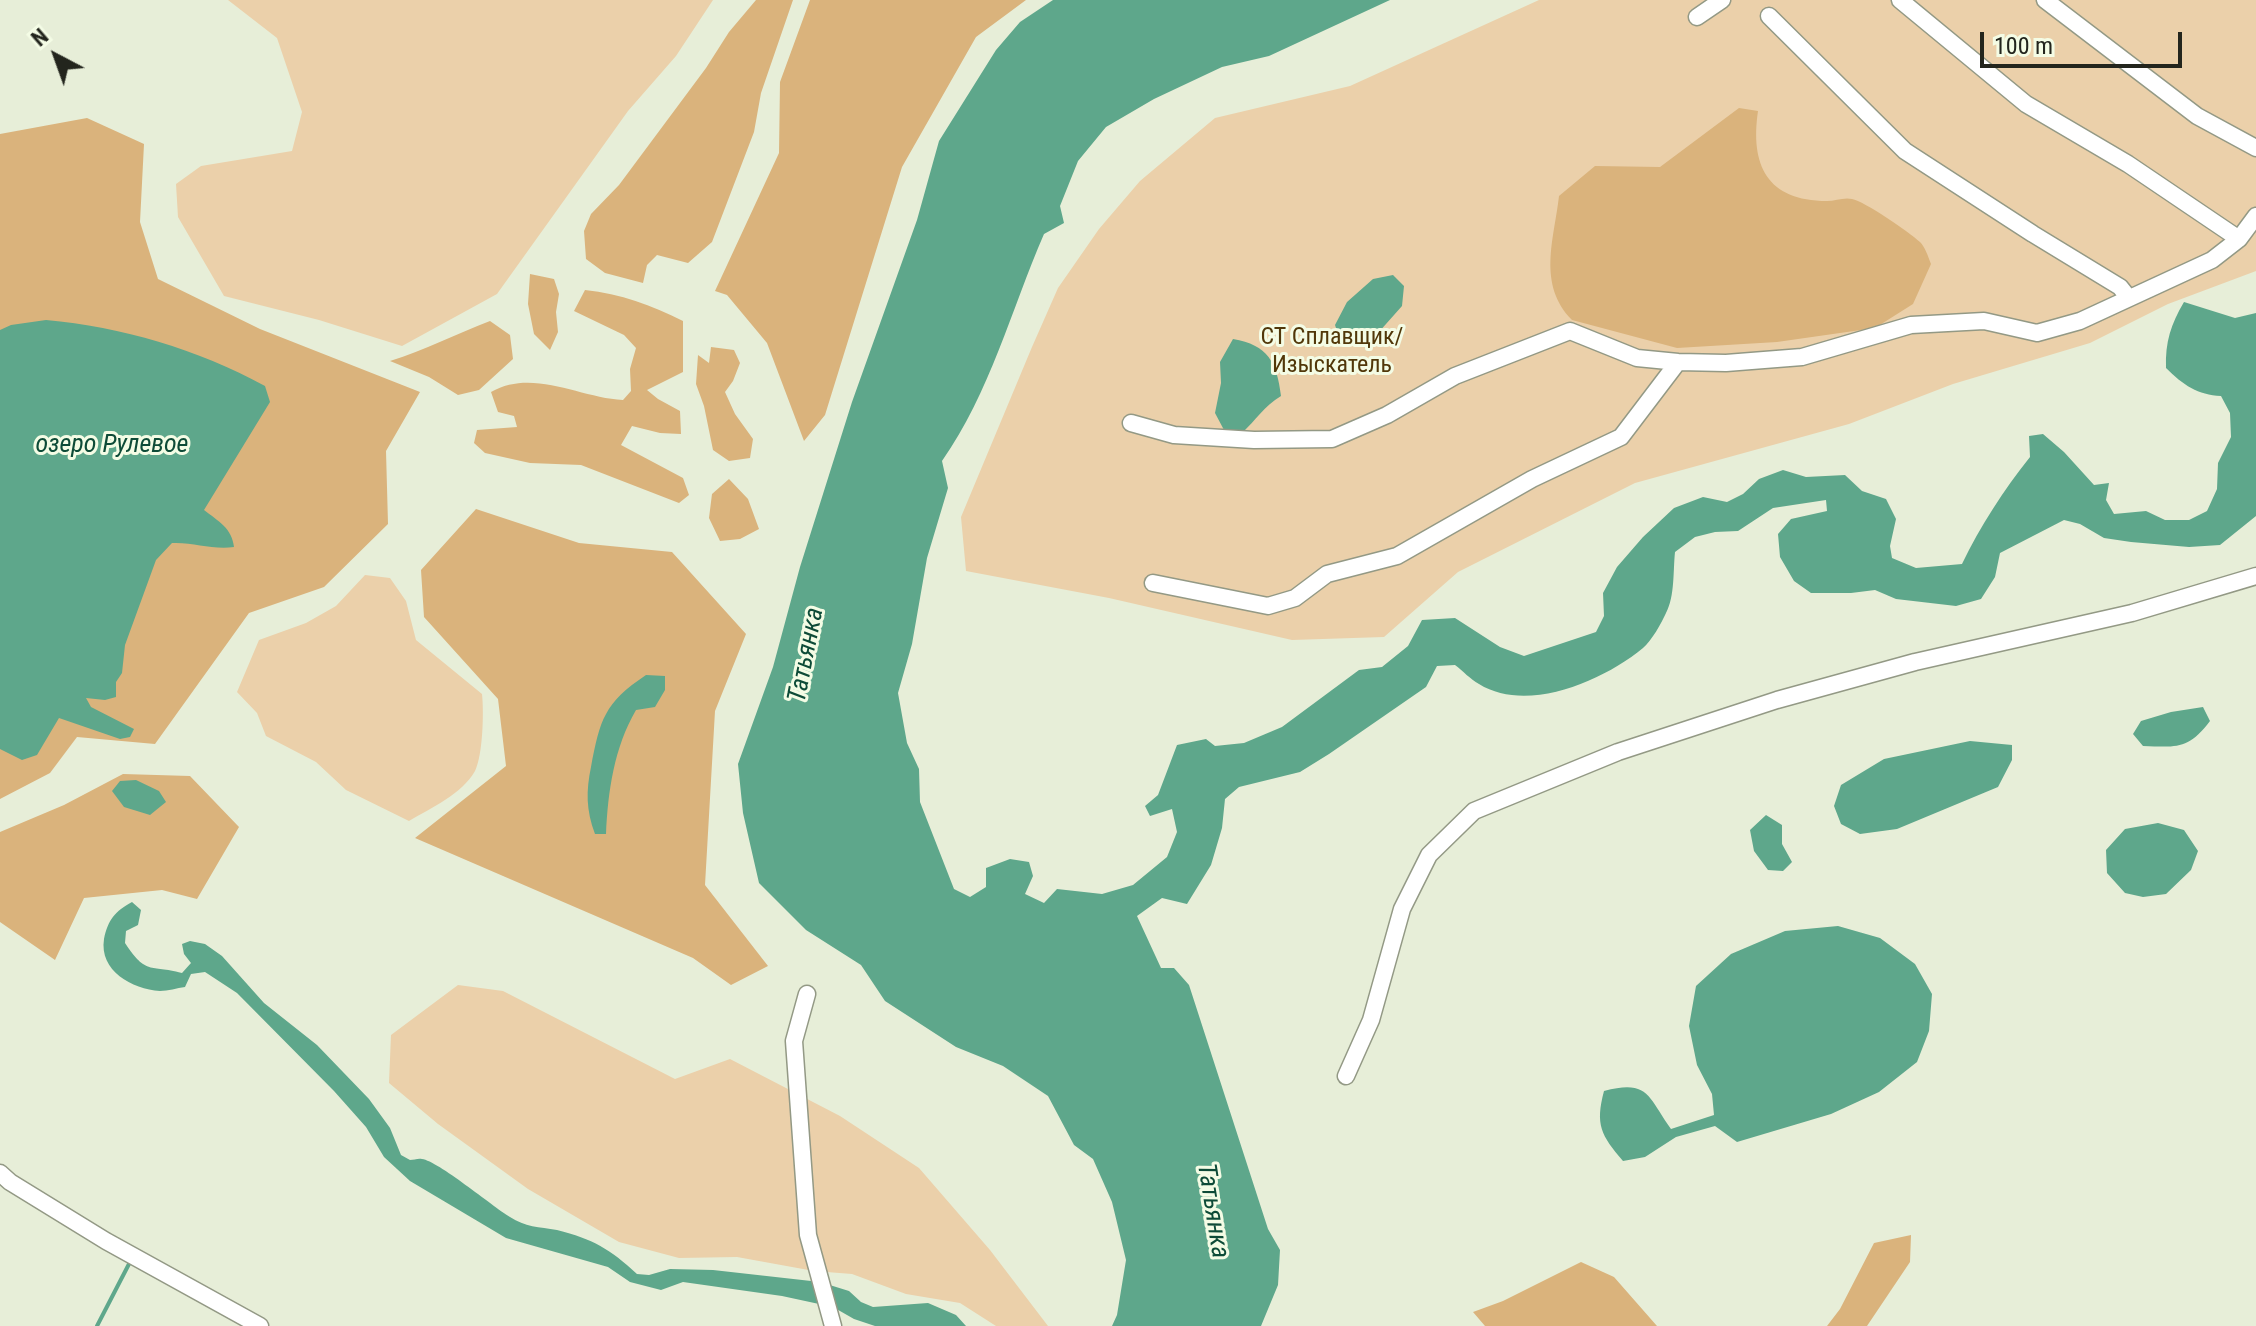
<!DOCTYPE html>
<meta charset="utf-8">
<style>
body{margin:0}
#map{position:relative;width:2256px;height:1326px;overflow:hidden;background:#e7eed8;font-family:"Roboto Condensed",sans-serif}
canvas{display:block}
.north{position:absolute;left:16px;top:16px;width:80px;height:80px;-webkit-text-stroke:6px #f4fce5;paint-order:stroke;rotate:319deg;font-size:22px;font-weight:700;line-height:32px;text-align:center;color:#23251d}
.north::after{content:'';display:block;margin:auto;width:28px;height:36px;background:#23251d;clip-path:polygon(50% 0,100% 100%,50% 72%,0 100%)}
.scale{position:absolute;left:1980px;top:32px;width:202px;height:36px;box-sizing:border-box;border:4px solid #23251d;border-top:0;padding-left:10px;font-size:24px;line-height:28px;white-space:nowrap;color:#23251d;-webkit-text-stroke:6px #f4fce5;paint-order:stroke}
</style>
<div id="map">
<canvas width="2256" height="1326"></canvas>
<div class="north">N</div>
<div class="scale">100 m</div>
</div>
<script>
const c = document.querySelector('canvas').getContext('2d');
c.lineJoin = 'round';
function fill(path, color) {
  c.fillStyle = color;
  c.fill(path, 'evenodd');
}
function strokePath(path, color, width, dash) {
  c.strokeStyle = color;
  c.lineWidth = width;
  c.lineCap = dash ? 'butt' : 'round';
  c.setLineDash(dash || []);
  c.stroke(path);
}
function label(font, color, halo, rows, align = 'center') {
  c.font = font + ' "Roboto Condensed",sans-serif';
  c.lineWidth = 6;
  c.setLineDash([]);
  c.textBaseline = 'middle';
  c.strokeStyle = halo;
  c.fillStyle = color;
  for (const [text, x, y, turn = 0] of rows) {
    c.save();
    c.translate(x, y);
    c.rotate((+turn || 0) * Math.PI / 180);
    c.textAlign = isNaN(turn) ? turn : align;
    if (halo) c.strokeText(text, 0, 0);
    c.fillText(text, 0, 0);
    c.restore();
  }
}
fill(new Path2D(`
 M 228,0 L 713,0 L 676,56 L 628,111 L 497,294 L 402,346 L 319,320 L 224,296 L 178,217 L 176,184 L 201,166 L 292,151 L 302,112 L 277,38 Z
 M 1539,0 L 2256,0 L 2256,271 L 2168,304 L 2090,343 L 1953,384 L 1849,424 L 1635,483 L 1458,572 L 1384,637 L 1292,640 L 1109,598 L 966,571 L 961,517 L 1032,347 L 1058,288 L 1099,229 L 1140,181 L 1215,118 L 1350,86 Z
 M 365,575 L 390,578 L 406,601 L 416,640 L 482,694 C 484,712 483,755 475,771 C 462,794 431,808 409,821 L 346,790 L 316,762 L 266,736 L 257,713 L 237,692 L 259,640 L 306,623 L 336,606 Z
 M 458,985 L 503,991 L 675,1079 L 730,1059 L 840,1116 L 919,1168 L 990,1250 L 1048,1326 L 996,1326 L 960,1303 L 906,1294 L 852,1274 L 814,1271 L 737,1257 L 679,1258 L 619,1242 L 528,1189 L 438,1124 L 389,1083 L 391,1035 Z`), '#ebd0aa');
fill(new Path2D(`
 M 756,0 L 793,0 L 761,93 L 754,132 L 712,242 L 688,263 L 657,255 L 647,265 L 643,283 L 605,273 L 586,259 L 584,231 L 591,214 L 619,185 L 706,68 L 729,32 Z
 M 810,0 L 1026,0 L 976,37 L 902,167 L 825,415 L 804,441 L 767,343 L 727,295 L 715,291 L 779,153 L 780,82 Z
 M 1739,108 L 1758,111 C 1750,165 1767,201 1827,201 C 1835,201 1844,197 1852,199 C 1864,201 1909,232 1920,242 C 1925,247 1928,256 1931,264 L 1913,304 L 1875,328 L 1777,342 L 1677,348 L 1572,320 C 1537,284 1554,240 1559,196 L 1595,166 L 1660,167 Z
 M 87,118 L 144,144 L 140,222 L 158,279 L 260,329 L 420,392 L 386,451 L 388,524 L 324,587 L 249,613 L 155,744 L 77,737 L 50,773 L 0,799 L 0,134 Z
 M 530,274 L 554,279 L 559,294 L 556,312 L 558,332 L 550,350 L 534,334 L 528,304 Z
 M 585,290 C 621,294 651,305 683,321 L 683,372 L 647,390 L 658,399 L 680,411 L 681,434 L 660,433 L 632,426 L 621,445 L 683,478 L 689,495 L 679,503 L 581,465 L 530,463 L 485,453 L 474,443 L 477,430 L 517,427 L 514,416 L 498,412 L 491,392 C 533,368 580,398 623,400 L 631,391 L 630,369 L 636,348 L 624,335 L 574,311 Z
 M 490,321 L 510,335 L 513,359 L 479,390 L 458,395 L 429,377 L 390,361 C 425,350 456,334 490,321 Z
 M 711,347 L 734,350 L 740,363 L 733,381 L 725,392 L 735,414 L 753,439 L 750,458 L 729,461 L 713,450 L 704,406 L 696,384 L 698,355 L 709,363 Z
 M 729,479 L 748,499 L 759,529 L 740,539 L 720,541 L 709,518 L 712,494 Z
 M 476,509 L 579,543 L 672,552 L 746,634 L 715,711 L 705,885 L 768,966 L 731,985 L 693,958 L 415,838 L 506,766 L 498,699 L 424,617 L 421,570 Z
 M 123,774 L 190,776 L 239,827 L 197,899 L 162,890 L 84,898 L 55,960 L 0,922 L 0,832 L 64,805 Z
 M 1911,1235 L 1910,1262 L 1867,1326 L 1827,1326 L 1840,1309 L 1874,1243 Z
 M 1581,1262 L 1614,1277 L 1657,1326 L 1485,1326 L 1473,1312 L 1503,1301 Z`), '#dab37c');
fill(new Path2D(`
 M 1053,0 L 1390,0 L 1269,56 L 1222,67 L 1154,99 L 1106,127 L 1078,161 L 1060,206 L 1064,223 L 1044,234 C 1011,310 990,393 942,461 L 948,488 L 927,558 L 912,644 L 898,693 L 907,743 L 919,769 L 920,802 L 954,889 L 970,897 L 986,887 L 986,868 L 1010,859 L 1029,862 L 1033,876 L 1025,894 L 1044,903 L 1057,889 L 1102,894 L 1133,885 L 1167,857 L 1177,832 L 1172,809 L 1150,816 L 1145,806 L 1158,795 L 1177,745 L 1206,739 L 1215,746 L 1244,743 L 1282,727 L 1359,670 L 1382,667 L 1408,646 L 1422,620 L 1455,618 L 1500,647 L 1524,656 L 1596,632 L 1604,616 L 1603,593 L 1617,567 L 1643,537 L 1674,508 L 1703,497 L 1727,502 L 1743,494 L 1759,479 L 1783,470 L 1806,477 L 1845,475 L 1862,491 L 1886,499 L 1896,519 L 1890,546 L 1892,558 L 1916,568 L 1962,564 C 1981,525 2003,491 2030,457 L 2029,436 L 2043,434 L 2064,452 L 2094,485 L 2109,483 L 2106,500 L 2114,514 L 2146,511 L 2165,520 L 2189,520 L 2207,511 L 2217,489 L 2218,463 L 2231,437 L 2230,413 L 2221,396 C 2198,395 2183,385 2166,368 C 2165,342 2171,324 2184,302 L 2235,318 L 2256,313 L 2256,516 L 2220,545 L 2189,547 L 2131,542 L 2104,538 L 2080,524 L 2064,520 L 2000,553 L 1995,577 L 1981,599 L 1956,606 L 1896,599 L 1875,590 L 1851,593 L 1811,593 L 1794,581 L 1780,557 L 1778,534 L 1791,519 L 1827,511 L 1826,500 L 1773,508 L 1738,531 L 1715,532 L 1695,537 L 1675,552 C 1673,571 1675,596 1666,613 C 1661,624 1652,640 1643,648 C 1603,681 1527,714 1479,684 C 1470,679 1463,671 1455,665 L 1437,666 L 1426,687 L 1329,754 L 1300,772 L 1239,787 L 1225,799 L 1222,828 L 1211,865 L 1187,904 L 1162,898 L 1137,916 L 1161,968 L 1174,968 L 1189,985 L 1268,1229 L 1280,1250 L 1278,1285 L 1261,1326 L 1112,1326 L 1117,1315 L 1126,1260 L 1112,1202 L 1093,1159 L 1074,1145 L 1048,1096 L 1003,1066 L 956,1047 L 885,1001 L 861,965 L 806,930 L 759,883 L 743,813 L 738,764 L 773,667 L 800,567 L 852,402 L 917,220 L 939,141 L 996,50 L 1020,22 Z
 M 1393,275 L 1404,286 L 1402,306 L 1378,333 L 1358,344 L 1341,343 L 1335,325 L 1347,302 L 1373,279 Z
 M 46,320 C 122,327 197,349 265,386 L 270,402 L 204,510 C 218,521 232,528 234,547 C 212,550 194,542 172,543 L 156,560 L 125,645 L 122,673 L 116,682 L 116,697 L 105,700 L 86,698 L 91,707 L 134,729 L 130,737 L 120,739 L 59,718 L 37,755 L 22,760 L 0,749 L 0,330 L 11,325 Z
 M 1233,339 C 1268,345 1277,362 1281,396 C 1264,406 1256,420 1242,433 L 1224,430 L 1215,413 L 1221,383 L 1220,362 Z
 M 646,675 L 665,676 L 665,690 L 655,707 L 636,710 C 614,748 608,791 606,834 L 595,834 C 586,810 586,791 591,767 C 600,720 604,703 646,675 Z
 M 2203,707 L 2210,721 C 2188,750 2177,747 2143,746 L 2133,734 L 2141,721 L 2171,712 Z
 M 1970,741 L 2012,745 L 2012,760 L 1998,787 L 1897,829 L 1860,834 L 1841,824 L 1834,806 L 1841,785 L 1884,759 Z
 M 136,780 L 159,791 L 166,802 L 150,815 L 124,807 L 112,791 L 120,781 Z
 M 1766,815 L 1782,825 L 1782,844 L 1792,862 L 1783,871 L 1768,870 L 1754,851 L 1750,830 Z
 M 2158,823 L 2184,830 L 2198,851 L 2191,870 L 2166,894 L 2143,897 L 2125,893 L 2107,873 L 2106,850 L 2125,829 Z
 M 132,902 L 141,910 L 138,925 L 126,931 L 125,943 C 147,976 149,964 182,973 L 191,963 L 184,954 L 182,944 L 190,941 L 205,944 L 222,956 L 264,1003 L 317,1045 L 369,1099 L 390,1128 L 401,1155 L 410,1160 C 414,1160 418,1158 422,1159 C 438,1161 492,1206 510,1217 C 525,1227 539,1227 557,1230 C 593,1239 610,1249 637,1274 L 649,1275 L 670,1269 L 713,1270 L 820,1282 L 849,1291 L 861,1302 L 873,1307 L 928,1303 L 956,1315 L 966,1326 L 875,1326 L 854,1319 L 833,1307 L 782,1296 L 683,1282 L 661,1290 L 630,1282 L 608,1267 L 506,1238 L 410,1181 L 384,1157 L 366,1127 L 334,1091 L 237,993 L 205,972 L 191,974 L 185,987 C 177,988 168,991 160,991 C 132,989 99,971 104,939 C 108,920 115,911 132,902 Z
 M 1838,926 L 1880,938 L 1915,964 L 1932,994 L 1929,1031 L 1917,1062 L 1879,1092 L 1831,1114 L 1737,1142 L 1715,1126 L 1676,1137 L 1645,1157 L 1623,1161 C 1601,1135 1595,1125 1604,1091 C 1649,1079 1648,1097 1671,1129 L 1714,1115 L 1712,1094 L 1697,1065 L 1689,1026 L 1696,986 L 1731,954 L 1785,931 Z`), '#5ea78b');
strokePath(new Path2D(`
 M 97,1326 L 130,1262`), '#5ea78b', 4);
const minor = new Path2D(`
 M 1900,0 L 2026,104 L 2128,164 L 2239,239
 M 2045,0 L 2197,116 L 2256,148
 M 1769,16 L 1905,151 L 2033,234 L 2120,287 L 2128,297
 M 1697,17 L 1722,0
 M 1131,423 L 1174,435 L 1254,440 L 1332,439 L 1387,415 L 1455,376 L 1570,331 L 1637,358 L 1678,362 L 1726,363 L 1802,357 L 1911,325 L 1984,321 L 2037,333 L 2080,321 L 2212,260 L 2239,239 L 2256,216
 M 1153,583 L 1268,606 L 1295,598 L 1327,574 L 1397,556 L 1532,479 L 1621,437 L 1678,362
 M 807,994 L 794,1041 L 808,1235 L 833,1326
 M 1346,1076 L 1371,1020 L 1402,909 L 1429,855 L 1474,811 L 1618,752 L 1777,700 L 1915,662 L 2132,613 L 2256,576
 M 0,1173 L 10,1182 L 106,1241 L 260,1326`);
strokePath(minor, '#939985', 19);
strokePath(minor, '#fff', 16);
label('24px', '#513709', '#f4fce5', [
 ["СТ Сплавщик/",1332,338],
 ["Изыскатель",1332,366]
]);
label('italic 26px', '#0d4b37', '#f4fce5', [
 ["озеро Рулевое",112,445],
 ["Татьянка",807,655,-79],
 ["Татьянка",1212,1211,81]
]);
</script>
